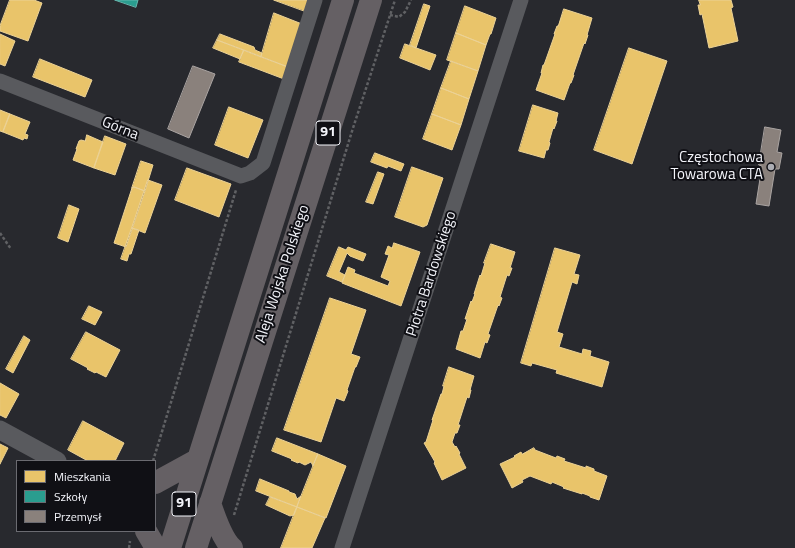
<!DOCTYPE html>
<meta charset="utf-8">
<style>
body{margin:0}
#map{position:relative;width:795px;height:548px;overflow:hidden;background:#28292e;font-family:"Titillium Web",sans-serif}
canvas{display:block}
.legend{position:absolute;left:16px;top:460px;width:140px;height:72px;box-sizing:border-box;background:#101015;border:1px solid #6b6b71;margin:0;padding:5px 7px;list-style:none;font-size:12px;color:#f3f4fa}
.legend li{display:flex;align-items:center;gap:8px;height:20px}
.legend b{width:20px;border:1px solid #6b6b71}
</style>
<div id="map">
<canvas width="795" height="548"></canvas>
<ul class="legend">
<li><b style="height:11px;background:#e9c46a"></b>Mieszkania</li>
<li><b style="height:11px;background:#2a9d8f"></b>Szkoły</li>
<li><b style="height:11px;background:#8a817c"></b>Przemysł</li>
</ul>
</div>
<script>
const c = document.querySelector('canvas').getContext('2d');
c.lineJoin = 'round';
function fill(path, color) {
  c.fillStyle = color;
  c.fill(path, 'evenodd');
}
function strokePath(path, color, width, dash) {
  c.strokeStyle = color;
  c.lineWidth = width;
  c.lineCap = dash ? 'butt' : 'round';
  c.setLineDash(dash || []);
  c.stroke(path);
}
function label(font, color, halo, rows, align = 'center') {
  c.font = font + ' "Titillium Web",sans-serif';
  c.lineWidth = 4;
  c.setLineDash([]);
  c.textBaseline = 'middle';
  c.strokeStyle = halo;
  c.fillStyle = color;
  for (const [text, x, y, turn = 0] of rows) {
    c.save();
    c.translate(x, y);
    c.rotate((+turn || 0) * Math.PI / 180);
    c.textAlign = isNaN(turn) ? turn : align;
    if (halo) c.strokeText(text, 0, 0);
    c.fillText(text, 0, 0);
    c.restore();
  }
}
const homes = new Path2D(`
 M 10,0 L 34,0 L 42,3 L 28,41 L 0,31 L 0,26 Z
 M 274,0 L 309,0 L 305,11 Z
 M 699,0 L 731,0 L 733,7 L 731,8 L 738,41 L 709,48 L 702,14 L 700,15 L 698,5 L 700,5 Z
 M 424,4 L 430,6 L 416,48 L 410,45 Z
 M 465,6 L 496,18 L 491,34 L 490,34 L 486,45 L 456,33 Z
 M 564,9 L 592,18 L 587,35 L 588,35 L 585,44 L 584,43 L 573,75 L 574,75 L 571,83 L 570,83 L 564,100 L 536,90 L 542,73 L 541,73 L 543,65 L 544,65 L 555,34 L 554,34 L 557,26 L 558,26 Z
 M 274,13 L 302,24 L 288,67 L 261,57 Z
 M 456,33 L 486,45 L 478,71 L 447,60 Z
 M 0,34 L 15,41 L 5,66 L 0,64 Z
 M 220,34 L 254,47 L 255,50 L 262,53 L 261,57 L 217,40 Z
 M 217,40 L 244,50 L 240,59 L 213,48 Z
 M 405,44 L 436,55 L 430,70 L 400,58 Z
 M 629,48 L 667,61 L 632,164 L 594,150 Z
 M 244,50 L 288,67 L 284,79 L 239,62 Z
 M 40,59 L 92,80 L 85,97 L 33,77 Z
 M 451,61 L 478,71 L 469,99 L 441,88 Z
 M 441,88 L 469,99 L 461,125 L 432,114 Z
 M 533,105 L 558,113 L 556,121 L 557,121 L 554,129 L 553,128 L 549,142 L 550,143 L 548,150 L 546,150 L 544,158 L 519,151 Z
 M 229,107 L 263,120 L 248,158 L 215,145 Z
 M 0,110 L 10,114 L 3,132 L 0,131 Z
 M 10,114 L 30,122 L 25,134 L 28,135 L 27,139 L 24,138 L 23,140 L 3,132 Z
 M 432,114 L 461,125 L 452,150 L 423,139 Z
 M 87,135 L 103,142 L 94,168 L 73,160 L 77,149 L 76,149 L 79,141 L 81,140 L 85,141 Z
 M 105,136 L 126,144 L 115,175 L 94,168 Z
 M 375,153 L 404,164 L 401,171 L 388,166 L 387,168 L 371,162 Z
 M 141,161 L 153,165 L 145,191 L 134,187 L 132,188 Z
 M 412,167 L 443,178 L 427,225 L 423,227 L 395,217 Z
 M 187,168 L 231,184 L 219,217 L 175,200 Z
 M 378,172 L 384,174 L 373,204 L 366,202 Z
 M 148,180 L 162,185 L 145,233 L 132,228 Z
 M 134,187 L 145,191 L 126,247 L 114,243 L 132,188 Z
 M 69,205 L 79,209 L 68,242 L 58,238 Z
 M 132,228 L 139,230 L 131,254 L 129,254 L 127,261 L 121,259 Z
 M 394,243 L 420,252 L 401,306 L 342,283 L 348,267 L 355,270 L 354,273 L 388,286 L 390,281 L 381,277 L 389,255 L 385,254 L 388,246 L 392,248 Z
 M 491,244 L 515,252 L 510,268 L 512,268 L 509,276 L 507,275 L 500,297 L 502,298 L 499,306 L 498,305 L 488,334 L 490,335 L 487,343 L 485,342 L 480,358 L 456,349 L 461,331 L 463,331 L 467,319 L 465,319 L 471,301 L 472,302 L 475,294 L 474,294 L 480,275 L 481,276 L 485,263 L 484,263 Z
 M 339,247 L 346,250 L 348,247 L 366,254 L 363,261 L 350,256 L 347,253 L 339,272 L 345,275 L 342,282 L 327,276 Z
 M 555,248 L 580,255 L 574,274 L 579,275 L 577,284 L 572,282 L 557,332 L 563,334 L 559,347 L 582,354 L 583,349 L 591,351 L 590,356 L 609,362 L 602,387 L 556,373 L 557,370 L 532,363 L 531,366 L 521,363 Z
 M 330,298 L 366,310 L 351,354 L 360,357 L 356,367 L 355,367 L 347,390 L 348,391 L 344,401 L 336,398 L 321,442 L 284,430 Z
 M 89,306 L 102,312 L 95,325 L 82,319 Z
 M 86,332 L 120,350 L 106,377 L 96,372 L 95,373 L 87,369 L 88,368 L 71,359 Z
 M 24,336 L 30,340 L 13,373 L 6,369 Z
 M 449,367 L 474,376 L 470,390 L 471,390 L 469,398 L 467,397 L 458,425 L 460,425 L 457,433 L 455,433 L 452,442 L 455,447 L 456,446 L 460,453 L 459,454 L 466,468 L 442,480 L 434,463 L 435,462 L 424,443 L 426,442 L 433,420 L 432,420 L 441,394 L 442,394 L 444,386 L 443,386 Z
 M 0,383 L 19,394 L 6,418 L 0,415 Z
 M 83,421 L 124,443 L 115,461 L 88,461 L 68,450 Z
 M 277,438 L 318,454 L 313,466 L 311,462 L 305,465 L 299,462 L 298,463 L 291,460 L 292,459 L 272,451 Z
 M 0,444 L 8,448 L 0,464 Z
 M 534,448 L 535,450 L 556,458 L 557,456 L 565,459 L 564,461 L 586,468 L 586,466 L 594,469 L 594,471 L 607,476 L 599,500 L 590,497 L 590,496 L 582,493 L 582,494 L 563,488 L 564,487 L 552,482 L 551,484 L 530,476 L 522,480 L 523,482 L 512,488 L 500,464 L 515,457 L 514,456 L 521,452 L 522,454 Z
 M 318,454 L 346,466 L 326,518 L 297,507 Z
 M 260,479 L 289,491 L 289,492 L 295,494 L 297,499 L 301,496 L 297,507 L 256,491 Z
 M 270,497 L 297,507 L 294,515 L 290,516 L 266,505 Z
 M 297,507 L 325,518 L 312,548 L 281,548 Z`);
fill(homes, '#e9c46a');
strokePath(homes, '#ecd295', 1);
const schools = new Path2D(`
 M 115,0 L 138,0 L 136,7 Z`);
fill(schools, '#2a9d8f');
strokePath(schools, '#66b7af', 1);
const industry = new Path2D(`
 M 193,66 L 215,74 L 189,138 L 168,129 Z
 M 765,127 L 781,130 L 777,152 L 782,153 L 779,169 L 775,169 L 769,206 L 756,204 L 762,166 L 759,165 Z`);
fill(industry, '#8a817c');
strokePath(industry, '#aaa4a2', 1);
strokePath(new Path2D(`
 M 390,15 L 399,17 L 405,12 L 411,0
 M 0,233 L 11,249
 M 153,461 L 236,190
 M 234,515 L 353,128 L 395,0
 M 129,548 L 130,541`), '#606164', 2.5, [3, 2]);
strokePath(new Path2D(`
 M 0,81 L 241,176 L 250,173 L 263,163 L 315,0
 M 342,548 L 521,0`), '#595a5e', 15);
strokePath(new Path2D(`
 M 0,430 L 57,461`), '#595a5e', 19);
strokePath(new Path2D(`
 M 155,483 L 197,460
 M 210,503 C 214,515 223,540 232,548
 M 146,531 L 156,548
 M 170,548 L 343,0
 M 196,548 L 371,0`), '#656064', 22);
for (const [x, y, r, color] of [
 [771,167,4,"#acadb3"]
]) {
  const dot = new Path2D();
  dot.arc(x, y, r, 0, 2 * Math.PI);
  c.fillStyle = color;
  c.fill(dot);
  strokePath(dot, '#101015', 1.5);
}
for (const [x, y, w] of [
 [328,133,24],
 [184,504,24]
]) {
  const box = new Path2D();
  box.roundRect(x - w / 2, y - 12, w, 24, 3);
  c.fillStyle = '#101015';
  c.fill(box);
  strokePath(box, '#f3f4fa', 1);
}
label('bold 14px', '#f3f4fa', null, [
 ["91",328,133],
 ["91",184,504]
]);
label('15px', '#f3f4fa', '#101015', [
 ["Górna",120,129,22],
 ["Aleja Wojska Polskiego",283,274,-72],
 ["Piotra Bardowskiego",432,274,-72]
]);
label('15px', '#f3f4fa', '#101015', [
 ["Częstochowa",763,158],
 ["Towarowa CTA",763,175]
], 'right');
</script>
